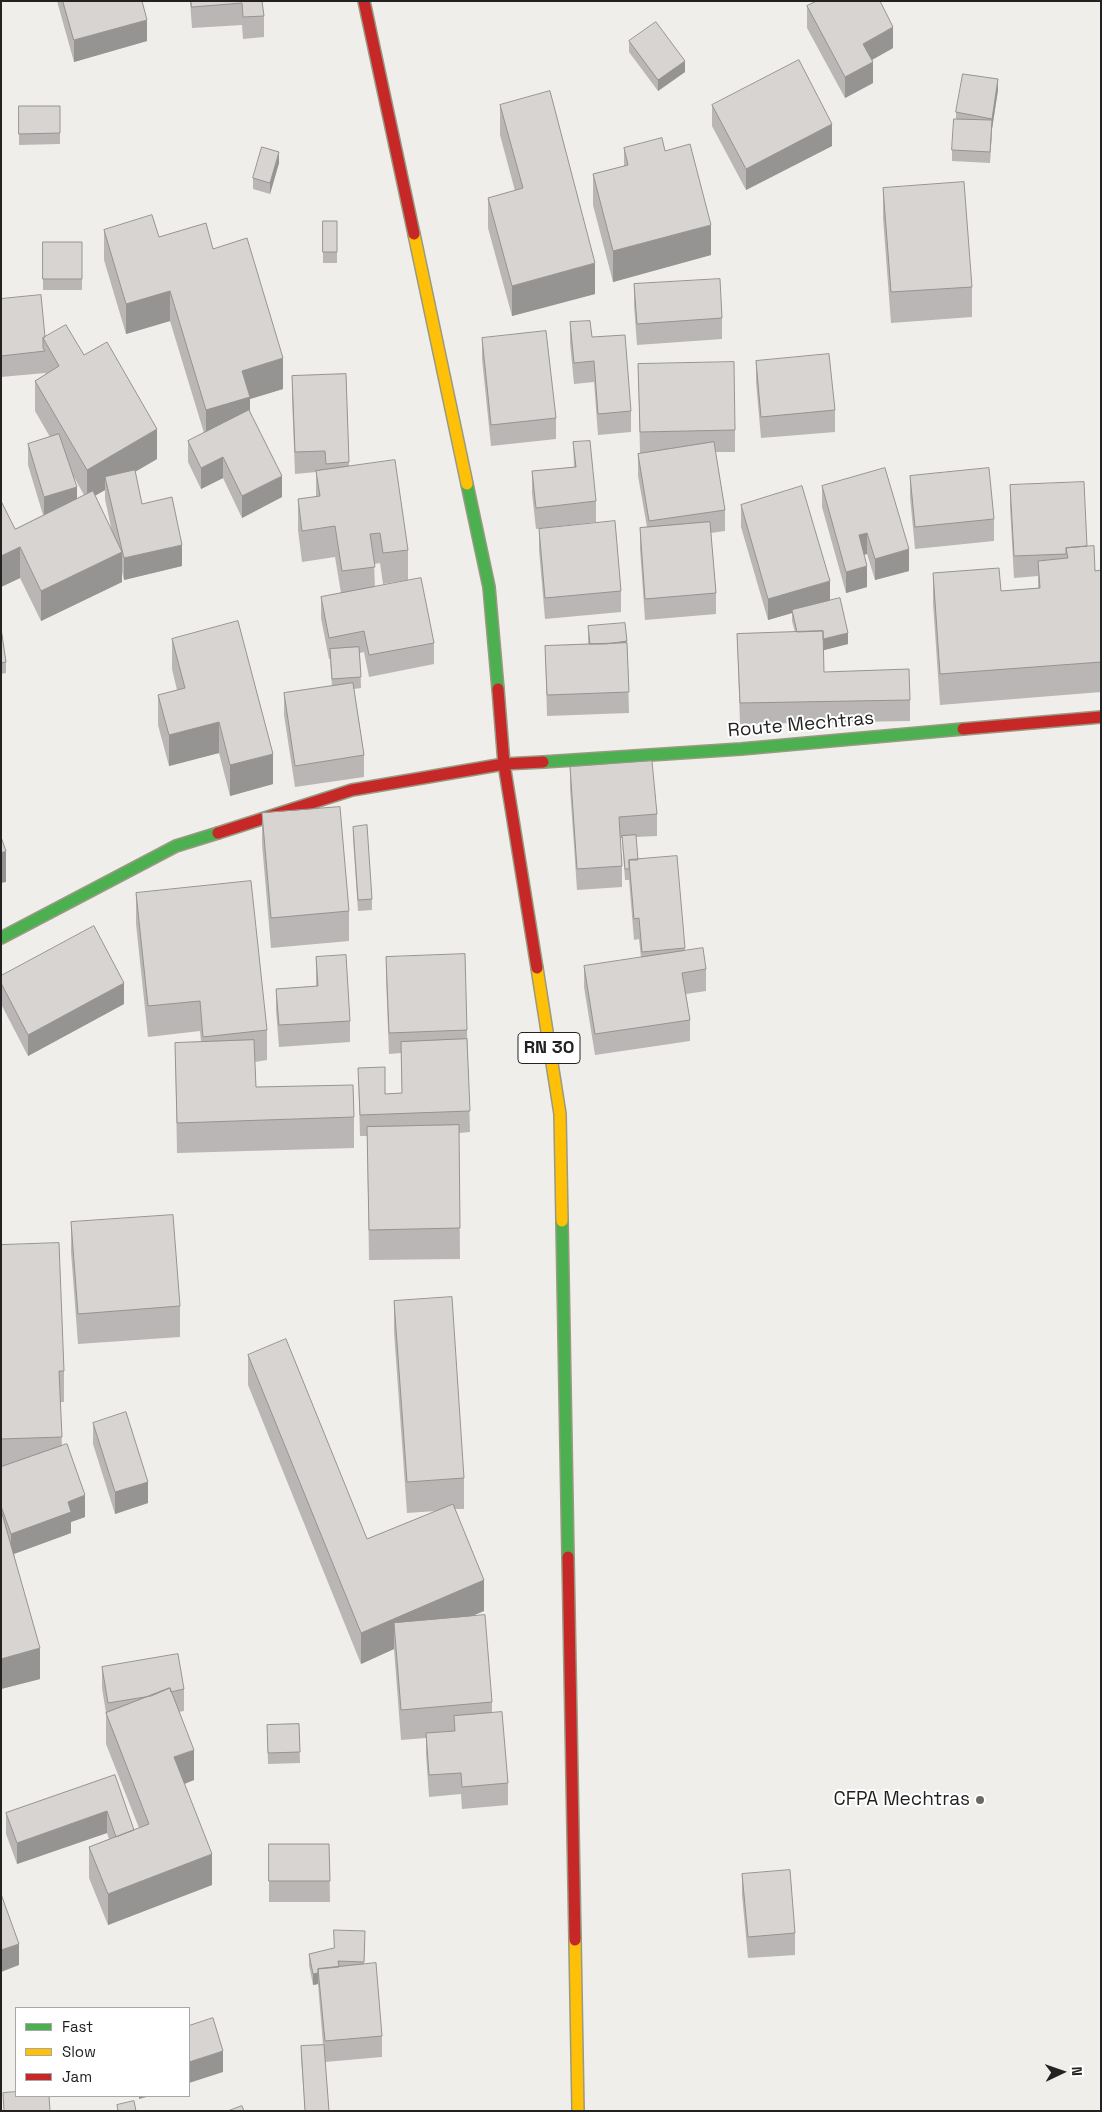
<!DOCTYPE html>
<style>
body{margin:0}
#map{position:relative;width:1102px;height:2112px;overflow:hidden;background:#f0eeeb;font-family:"Space Grotesk",sans-serif}
canvas{display:block}
.frame{position:absolute;inset:0;border:2px solid #222;pointer-events:none}
.legend{position:absolute;left:15px;top:2007px;width:175px;height:90px;box-sizing:border-box;background:#fff;border:1px solid #a7a7a7;margin:0;padding:6px 9px;list-style:none;font-size:15px;color:#222}
.legend li{display:flex;align-items:center;gap:10px;height:25px}
.legend b{width:25px;border:1px solid #a7a7a7}
.north{position:absolute;left:1037px;top:2047px;width:50px;height:50px;-webkit-text-stroke:4px #fff;paint-order:stroke;rotate:87deg;font-size:14px;font-weight:700;line-height:20px;text-align:center;color:#222}
.north::after{content:'';display:block;margin:auto;width:18px;height:22px;background:#222;clip-path:polygon(50% 0,100% 100%,50% 72%,0 100%)}
</style>
<div id="map">
<canvas width="1102" height="2112"></canvas>
<div class="frame"></div>
<ul class="legend">
<li><b style="height:6px;background:#4caf50"></b>Fast</li>
<li><b style="height:6px;background:#ffc107"></b>Slow</li>
<li><b style="height:6px;background:#c62828"></b>Jam</li>
</ul>
<div class="north">N</div>
</div>
<script>
const c = document.querySelector('canvas').getContext('2d');
c.lineJoin = 'round';
function strokePath(path, color, width, dash) {
  c.strokeStyle = color;
  c.lineWidth = width;
  c.lineCap = dash ? 'butt' : 'round';
  c.setLineDash(dash || []);
  c.stroke(path);
}
function fill(path, color) {
  c.fillStyle = color;
  c.fill(path, 'evenodd');
}
function label(font, color, halo, rows, align = 'center') {
  c.font = font + ' "Space Grotesk",sans-serif';
  c.lineWidth = 4;
  c.setLineDash([]);
  c.textBaseline = 'middle';
  c.strokeStyle = halo;
  c.fillStyle = color;
  for (const [text, x, y, turn = 0] of rows) {
    c.save();
    c.translate(x, y);
    c.rotate((+turn || 0) * Math.PI / 180);
    c.textAlign = isNaN(turn) ? turn : align;
    if (halo) c.strokeText(text, 0, 0);
    c.fillText(text, 0, 0);
    c.restore();
  }
}
const fast = new Path2D(`
 M 467,484 L 489,587 L 498,689
 M 543,762 L 741,749 L 963,729
 M 1,938 L 176,846 L 218,833
 M 562,1221 L 568,1557`);
const slow = new Path2D(`
 M 414,234 L 467,484
 M 537,968 L 560,1114 L 562,1221
 M 575,1940 L 578,2111`);
const jam = new Path2D(`
 M 364,1 L 414,234
 M 498,689 L 504,764 L 537,968
 M 963,729 L 1101,717
 M 218,833 L 352,790 L 504,764 L 543,762
 M 568,1557 L 575,1940`);
strokePath(fast, '#999a82', 14);
strokePath(slow, '#999a82', 14);
strokePath(jam, '#999a82', 14);
strokePath(fast, '#4caf50', 11);
strokePath(slow, '#ffc107', 11);
strokePath(jam, '#c62828', 11);
fill(new Path2D(`
 M 57,1 L 142,1 L 147,41 L 74,62 Z
 M 190,1 L 262,1 L 264,16 L 264,37 L 243,39 L 242,25 L 192,28 Z
 M 807,6 L 893,48 L 872,60 L 873,83 L 845,98 L 807,28 Z
 M 629,41 L 685,72 L 658,91 L 629,52 Z
 M 998,90 L 992,129 L 990,163 L 952,161 L 952,150 L 956,119 L 956,112 Z
 M 500,105 L 595,294 L 512,316 L 488,228 L 488,198 L 515,191 L 500,135 Z
 M 712,105 L 832,146 L 746,190 L 712,126 Z
 M 19,106 L 60,106 L 60,144 L 19,145 Z
 M 624,148 L 665,151 L 711,255 L 613,282 L 593,205 L 593,174 L 624,166 Z
 M 279,163 L 270,194 L 253,189 L 253,178 Z
 M 883,188 L 972,287 L 972,317 L 891,323 L 883,218 Z
 M 323,221 L 337,221 L 337,263 L 323,263 Z
 M 104,230 L 159,237 L 213,249 L 283,389 L 250,399 L 250,411 L 282,497 L 242,518 L 223,478 L 201,489 L 188,462 L 188,441 L 204,433 L 170,321 L 126,334 L 104,260 Z
 M 43,242 L 82,242 L 82,290 L 43,290 Z
 M 634,284 L 722,318 L 722,339 L 637,345 L 634,305 Z
 M 1,299 L 45,337 L 84,355 L 157,459 L 135,472 L 142,504 L 182,566 L 124,580 L 122,572 L 122,582 L 41,621 L 20,578 L 1,587 L 1,501 L 15,529 L 43,515 L 28,465 L 28,444 L 50,437 L 35,411 L 35,381 L 46,374 L 45,373 L 1,377 ZM 74,477 L 84,495 L 77,499 ZM 105,490 L 105,499 L 112,532 L 95,496 Z
 M 570,322 L 592,337 L 631,411 L 631,432 L 598,435 L 594,382 L 574,384 L 570,343 Z
 M 482,338 L 556,418 L 556,439 L 491,446 L 482,359 Z
 M 756,361 L 835,410 L 835,432 L 761,438 L 756,382 Z
 M 638,364 L 735,430 L 735,452 L 715,452 L 725,510 L 725,531 L 711,533 L 716,593 L 716,614 L 645,620 L 640,549 L 640,528 L 647,527 L 638,476 L 638,454 L 646,453 L 640,453 Z
 M 346,374 L 349,467 L 408,550 L 408,580 L 383,584 L 380,563 L 374,564 L 375,587 L 434,643 L 434,664 L 369,677 L 364,652 L 360,653 L 361,688 L 354,689 L 364,755 L 364,777 L 295,787 L 284,715 L 284,693 L 332,686 L 330,659 L 329,659 L 321,618 L 321,597 L 341,593 L 335,557 L 302,562 L 298,530 L 298,499 L 316,497 L 316,472 L 295,474 L 292,398 L 292,376 Z
 M 573,442 L 596,501 L 596,522 L 536,529 L 532,493 L 532,471 L 574,467 Z
 M 910,476 L 994,519 L 994,541 L 915,549 L 910,497 Z
 M 1010,485 L 1087,546 L 1095,571 L 1101,570 L 1101,692 L 940,705 L 933,603 L 933,573 L 1001,591 L 1038,588 L 1038,576 L 1014,578 L 1010,507 Z
 M 822,486 L 909,571 L 875,580 L 867,554 L 864,555 L 867,587 L 846,593 L 822,507 Z
 M 741,505 L 830,600 L 848,644 L 823,650 L 824,672 L 910,700 L 910,721 L 740,724 L 737,634 L 795,632 L 792,621 L 792,613 L 768,620 L 741,527 Z
 M 539,529 L 621,591 L 621,612 L 545,619 L 539,550 Z
 M 588,626 L 627,641 L 629,713 L 547,716 L 545,646 L 588,644 Z
 M 1,628 L 6,662 L 6,673 L 1,674 Z
 M 172,639 L 273,784 L 230,796 L 219,753 L 169,766 L 158,725 L 158,695 L 177,690 L 172,669 Z
 M 570,767 L 657,814 L 657,836 L 636,837 L 638,860 L 685,948 L 685,951 L 706,969 L 706,991 L 686,994 L 690,1020 L 690,1041 L 595,1055 L 584,987 L 584,966 L 641,958 L 639,939 L 634,940 L 629,880 L 625,880 L 622,838 L 620,838 L 622,866 L 622,887 L 577,890 L 570,788 Z
 M 262,813 L 349,911 L 349,941 L 271,948 L 262,844 Z
 M 353,827 L 372,899 L 372,910 L 358,911 L 353,838 Z
 M 136,893 L 267,1030 L 267,1060 L 255,1062 L 256,1087 L 354,1117 L 354,1148 L 177,1153 L 175,1043 L 201,1042 L 200,1031 L 148,1037 L 136,924 Z
 M 316,957 L 350,1021 L 350,1042 L 279,1047 L 276,1010 L 276,989 L 316,986 Z
 M 386,957 L 467,1030 L 470,1132 L 459,1133 L 460,1259 L 369,1260 L 367,1136 L 360,1136 L 358,1068 L 385,1094 L 402,1093 L 401,1053 L 389,1054 L 386,978 Z
 M 1,976 L 124,1004 L 28,1056 L 1,1004 Z
 M 71,1222 L 180,1306 L 180,1337 L 78,1344 L 71,1252 Z
 M 1,1245 L 64,1371 L 64,1402 L 60,1402 L 62,1446 L 85,1517 L 71,1522 L 71,1533 L 14,1554 L 40,1679 L 1,1689 Z
 M 394,1301 L 464,1478 L 464,1509 L 455,1509 L 484,1611 L 471,1616 L 492,1702 L 492,1713 L 508,1783 L 508,1805 L 462,1809 L 461,1794 L 429,1797 L 426,1754 L 426,1738 L 401,1740 L 394,1649 L 361,1664 L 248,1385 L 248,1355 L 367,1539 L 436,1511 L 407,1513 L 394,1332 Z
 M 93,1423 L 148,1503 L 115,1514 L 93,1444 Z
 M 102,1667 L 184,1689 L 184,1711 L 179,1712 L 194,1780 L 184,1784 L 212,1885 L 108,1925 L 89,1878 L 89,1847 L 109,1839 L 107,1833 L 17,1864 L 6,1834 L 6,1813 L 115,1775 L 134,1830 L 139,1828 L 106,1744 L 106,1713 L 102,1688 Z
 M 299,1724 L 300,1763 L 268,1764 L 267,1725 Z
 M 269,1844 L 329,1844 L 330,1902 L 269,1902 Z
 M 742,1874 L 795,1933 L 795,1955 L 748,1958 L 742,1895 Z
 M 365,1942 L 364,1964 L 382,2036 L 382,2057 L 325,2062 L 329,2111 L 305,2111 L 301,2057 L 301,2046 L 323,2045 L 318,1984 L 313,1985 L 309,1965 L 309,1954 Z`), '#b9b6b5');
fill(new Path2D(`
 M 147,20 L 147,41 L 74,62 L 74,40 Z
 M 893,27 L 893,48 L 863,65 L 863,44 Z
 M 685,61 L 685,72 L 658,91 L 658,80 Z
 M 873,62 L 873,83 L 845,98 L 845,77 Z
 M 998,79 L 998,90 L 992,129 L 990,163 L 992,119 Z
 M 832,124 L 832,146 L 746,190 L 746,169 Z
 M 279,152 L 279,163 L 270,194 L 270,183 Z
 M 711,225 L 711,255 L 613,282 L 613,251 Z
 M 595,263 L 595,294 L 512,316 L 512,286 Z
 M 170,291 L 170,321 L 126,334 L 126,304 Z
 M 283,358 L 283,389 L 250,399 L 250,427 L 206,440 L 206,410 L 242,371 Z
 M 157,429 L 157,459 L 107,488 L 105,477 L 105,490 L 87,500 L 87,470 Z
 M 223,457 L 223,478 L 201,489 L 201,468 Z
 M 282,476 L 282,497 L 242,518 L 242,496 Z
 M 77,487 L 77,508 L 44,518 L 44,497 Z
 M 867,533 L 867,554 L 859,556 L 859,535 Z
 M 182,545 L 182,566 L 124,580 L 124,558 Z
 M 20,547 L 20,578 L 1,587 L 1,556 Z
 M 909,549 L 909,571 L 875,580 L 875,559 Z
 M 122,552 L 122,582 L 41,621 L 41,591 Z
 M 867,566 L 867,587 L 846,593 L 846,572 Z
 M 830,581 L 830,602 L 792,610 L 792,613 L 768,620 L 768,599 Z
 M 848,633 L 848,644 L 813,653 L 813,642 Z
 M 219,722 L 219,753 L 169,766 L 169,735 Z
 M 273,754 L 273,784 L 230,796 L 230,765 Z
 M 6,851 L 6,882 L 1,883 L 1,853 Z
 M 124,983 L 124,1004 L 28,1056 L 28,1035 Z
 M 148,1482 L 148,1503 L 115,1514 L 115,1492 Z
 M 85,1495 L 85,1517 L 71,1522 L 71,1533 L 11,1555 L 11,1534 L 68,1502 Z
 M 484,1580 L 484,1611 L 396,1648 L 394,1623 L 394,1649 L 361,1664 L 361,1633 Z
 M 40,1648 L 40,1679 L 1,1689 L 1,1659 Z
 M 194,1750 L 194,1780 L 174,1788 L 174,1757 Z
 M 107,1811 L 107,1833 L 17,1864 L 17,1843 Z
 M 212,1854 L 212,1885 L 108,1925 L 108,1894 Z
 M 19,1944 L 19,1965 L 1,1972 L 1,1950 Z
 M 318,1973 L 318,1984 L 313,1985 L 313,1974 Z
 M 223,2051 L 223,2072 L 189,2083 L 189,2062 Z
 M 139,2096 L 150,2096 L 139,2099 Z`), '#969493');
const building = new Path2D(`
 M 63,1 L 142,1 L 147,20 L 74,40 Z
 M 191,1 L 262,1 L 264,16 L 243,17 L 242,3 L 192,7 Z
 M 817,1 L 880,1 L 893,27 L 863,44 L 873,62 L 845,77 L 807,6 Z
 M 656,22 L 685,61 L 658,80 L 629,41 Z
 M 799,60 L 832,124 L 746,169 L 712,105 Z
 M 963,74 L 998,79 L 992,119 L 956,112 Z
 M 550,91 L 595,263 L 512,286 L 488,198 L 523,188 L 500,105 Z
 M 19,106 L 60,106 L 60,133 L 19,134 Z
 M 954,119 L 992,120 L 990,152 L 952,150 Z
 M 662,138 L 665,151 L 690,144 L 711,225 L 613,251 L 593,174 L 628,165 L 624,148 Z
 M 262,147 L 279,152 L 270,183 L 253,178 Z
 M 964,182 L 972,287 L 891,292 L 883,188 Z
 M 152,215 L 159,237 L 206,223 L 213,249 L 247,238 L 283,358 L 242,371 L 250,397 L 206,410 L 170,291 L 126,304 L 104,230 Z
 M 323,221 L 337,221 L 337,252 L 323,252 Z
 M 43,242 L 82,242 L 82,279 L 43,279 Z
 M 720,279 L 722,318 L 637,324 L 634,284 Z
 M 41,295 L 45,337 L 43,338 L 43,348 L 45,351 L 1,356 L 1,299 Z
 M 590,321 L 592,337 L 625,335 L 631,411 L 598,414 L 594,361 L 574,363 L 570,322 Z
 M 66,325 L 84,355 L 107,342 L 157,429 L 87,470 L 35,381 L 59,366 L 43,338 Z
 M 546,331 L 556,418 L 491,425 L 482,338 Z
 M 829,354 L 835,410 L 761,417 L 756,361 Z
 M 734,362 L 735,430 L 640,432 L 638,364 Z
 M 346,374 L 349,462 L 326,464 L 325,451 L 295,452 L 292,376 Z
 M 249,410 L 282,476 L 242,496 L 223,457 L 201,468 L 188,441 Z
 M 59,434 L 77,487 L 44,497 L 28,444 Z
 M 590,441 L 596,501 L 536,508 L 532,471 L 576,467 L 573,442 Z
 M 714,442 L 725,510 L 649,521 L 638,454 Z
 M 395,460 L 408,550 L 383,553 L 380,533 L 370,534 L 375,567 L 342,571 L 335,526 L 302,531 L 298,499 L 320,496 L 316,471 Z
 M 885,468 L 909,549 L 875,559 L 867,533 L 859,535 L 867,566 L 846,572 L 822,486 Z
 M 989,468 L 994,519 L 915,527 L 910,476 Z
 M 135,470 L 142,504 L 172,497 L 182,545 L 124,558 L 105,477 Z
 M 1084,482 L 1087,546 L 1066,548 L 1066,554 L 1014,556 L 1010,485 Z
 M 802,486 L 830,581 L 768,599 L 741,505 Z
 M 93,491 L 122,552 L 41,591 L 20,547 L 1,556 L 1,501 L 15,529 Z
 M 615,521 L 621,591 L 545,598 L 539,529 Z
 M 710,522 L 716,593 L 645,599 L 640,528 Z
 M 1094,546 L 1095,571 L 1101,570 L 1101,662 L 940,674 L 933,573 L 999,568 L 1001,591 L 1040,588 L 1038,561 L 1068,558 L 1066,548 Z
 M 421,578 L 434,643 L 369,655 L 364,631 L 329,638 L 321,597 Z
 M 840,598 L 848,633 L 823,639 L 823,631 L 797,632 L 792,610 Z
 M 238,621 L 273,754 L 230,765 L 219,722 L 169,735 L 158,695 L 185,688 L 172,639 Z
 M 625,623 L 627,641 L 606,644 L 590,644 L 588,626 Z
 M 1,628 L 6,662 L 1,663 Z
 M 823,631 L 824,672 L 909,669 L 910,700 L 740,703 L 737,634 Z
 M 627,643 L 629,692 L 547,695 L 545,646 Z
 M 359,647 L 361,677 L 332,679 L 330,649 Z
 M 353,683 L 364,755 L 295,766 L 284,693 Z
 M 652,761 L 657,814 L 619,817 L 622,866 L 577,869 L 570,767 Z
 M 340,807 L 349,911 L 271,918 L 262,813 Z
 M 367,825 L 372,899 L 358,900 L 353,827 Z
 M 636,835 L 638,860 L 629,860 L 629,869 L 625,869 L 622,836 Z
 M 1,837 L 6,851 L 1,853 Z
 M 677,856 L 685,948 L 642,952 L 639,918 L 634,919 L 629,860 Z
 M 251,881 L 267,1030 L 203,1037 L 200,1001 L 148,1006 L 136,893 Z
 M 94,926 L 124,983 L 28,1035 L 1,983 L 1,976 Z
 M 703,948 L 706,969 L 682,973 L 690,1020 L 595,1034 L 584,966 Z
 M 465,954 L 467,1030 L 389,1033 L 386,957 Z
 M 346,955 L 350,1021 L 279,1025 L 276,989 L 318,986 L 316,957 Z
 M 467,1039 L 470,1111 L 360,1115 L 358,1068 L 385,1067 L 385,1094 L 402,1093 L 401,1042 Z
 M 254,1040 L 256,1087 L 353,1085 L 354,1117 L 177,1123 L 175,1043 Z
 M 459,1125 L 460,1228 L 369,1230 L 367,1127 Z
 M 173,1215 L 180,1306 L 78,1314 L 71,1222 Z
 M 59,1243 L 64,1371 L 59,1371 L 62,1437 L 1,1439 L 1,1245 Z
 M 452,1297 L 464,1478 L 407,1482 L 394,1301 Z
 M 286,1339 L 367,1539 L 453,1504 L 484,1580 L 361,1633 L 248,1355 Z
 M 126,1412 L 148,1482 L 115,1492 L 93,1423 Z
 M 67,1444 L 85,1495 L 68,1502 L 71,1512 L 11,1534 L 1,1506 L 1,1467 Z
 M 1,1510 L 40,1648 L 1,1659 Z
 M 485,1615 L 492,1702 L 401,1710 L 394,1623 Z
 M 178,1654 L 184,1689 L 171,1692 L 170,1688 L 151,1696 L 108,1703 L 102,1667 Z
 M 170,1688 L 194,1750 L 174,1757 L 212,1854 L 108,1894 L 89,1847 L 149,1824 L 106,1713 Z
 M 502,1712 L 508,1783 L 462,1787 L 461,1773 L 429,1775 L 426,1733 L 455,1731 L 454,1716 Z
 M 299,1724 L 300,1752 L 268,1753 L 267,1725 Z
 M 115,1775 L 134,1830 L 116,1837 L 107,1811 L 17,1843 L 6,1813 Z
 M 269,1844 L 329,1844 L 330,1881 L 269,1881 Z
 M 790,1870 L 795,1933 L 748,1937 L 742,1874 Z
 M 1,1894 L 19,1944 L 1,1950 Z
 M 334,1930 L 365,1931 L 364,1962 L 338,1961 L 339,1967 L 318,1969 L 318,1973 L 313,1974 L 309,1954 L 334,1948 Z
 M 376,1963 L 382,2036 L 325,2041 L 318,1969 Z
 M 213,2018 L 223,2051 L 189,2062 L 189,2026 Z
 M 324,2045 L 329,2111 L 305,2111 L 301,2046 Z
 M 16,2092 L 16,2096 L 49,2096 L 50,2111 L 4,2111 L 3,2093 Z
 M 134,2101 L 136,2111 L 118,2111 L 117,2105 Z
 M 242,2106 L 244,2111 L 228,2111 Z`);
fill(building, '#d7d4d2');
strokePath(building, '#969493', 1);
for (const [x, y, r, color] of [
 [980,1800,5,"#6a6968"]
]) {
  const dot = new Path2D();
  dot.arc(x, y, r, 0, 2 * Math.PI);
  c.fillStyle = color;
  c.fill(dot);
  strokePath(dot, '#fff', 2);
}
for (const [x, y, w] of [
 [549,1048,62]
]) {
  const box = new Path2D();
  box.roundRect(x - w / 2, y - 15.5, w, 31, 4);
  c.fillStyle = '#fff';
  c.fill(box);
  strokePath(box, '#222', 1);
}
label('bold 18px', '#222', null, [
 ["RN 30",549,1048]
]);
label('19px', '#222', '#fff', [
 ["Route Mechtras",801,725,-5]
]);
label('19px', '#222', '#fff', [
 ["CFPA Mechtras",970,1800]
], 'right');
</script>
